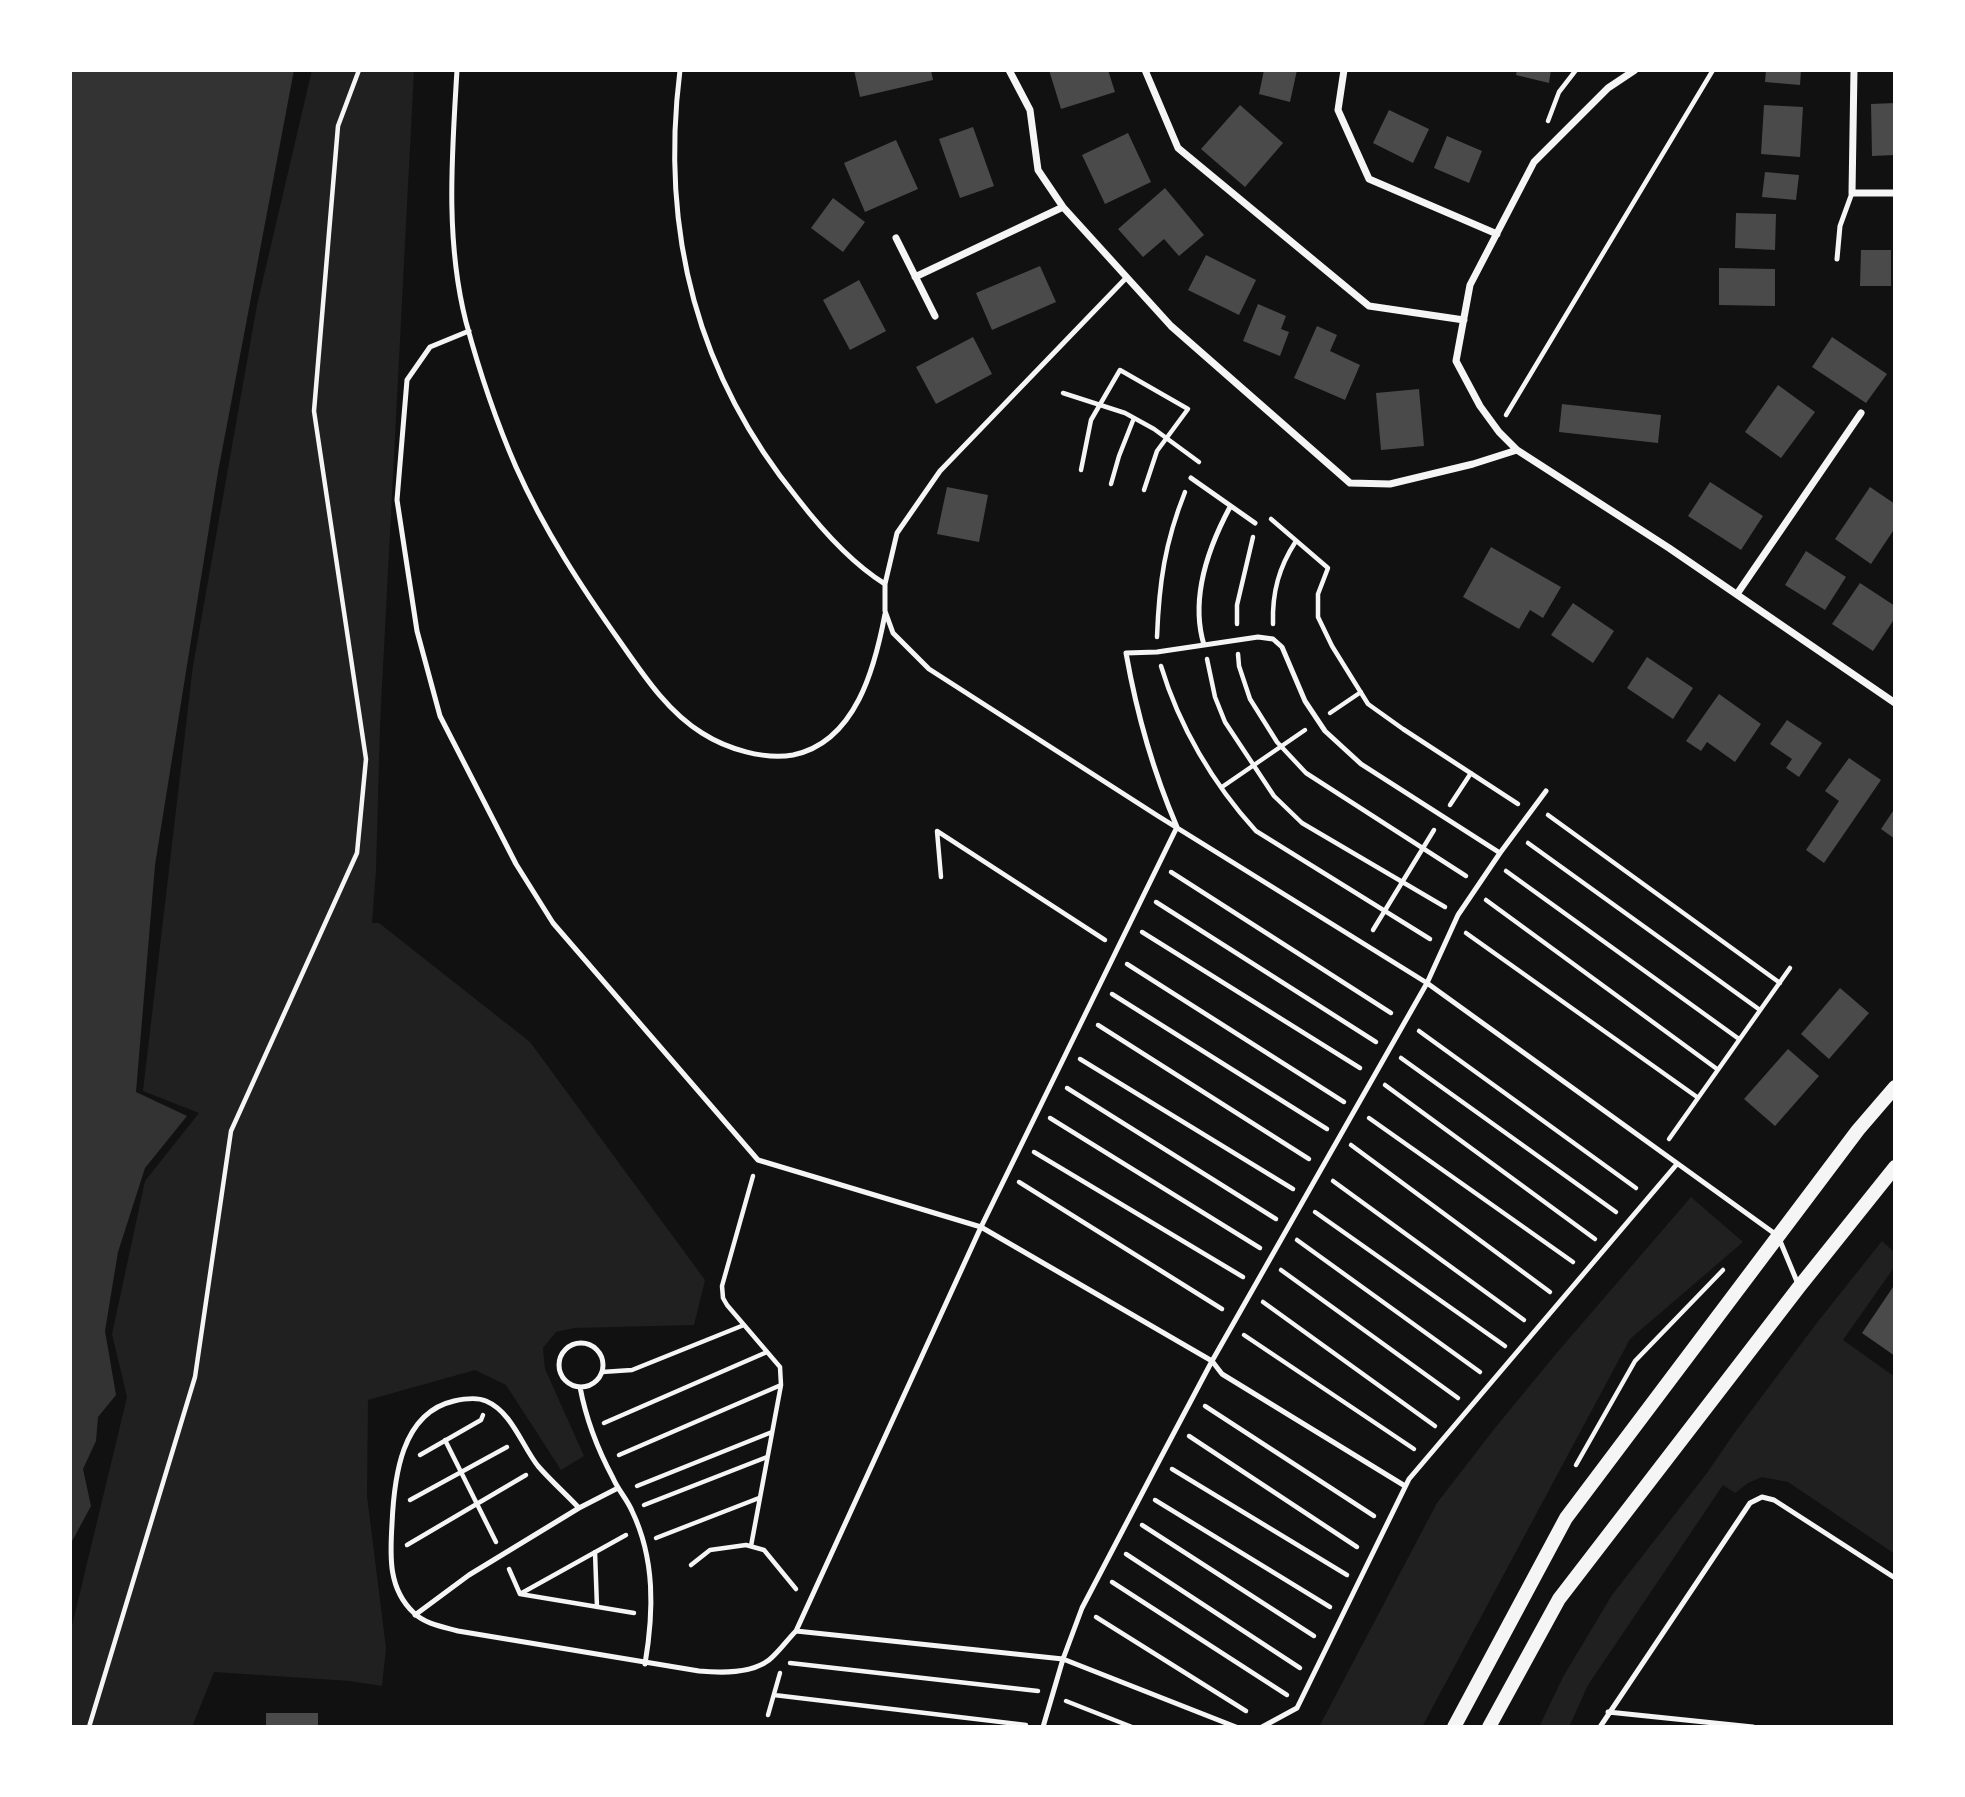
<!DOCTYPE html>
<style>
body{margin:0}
#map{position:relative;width:1965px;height:1797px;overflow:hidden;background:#111;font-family:"Space Grotesk",sans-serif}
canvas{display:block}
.frame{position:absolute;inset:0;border:72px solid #fff;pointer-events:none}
</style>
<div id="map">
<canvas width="1965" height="1797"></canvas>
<div class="frame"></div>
</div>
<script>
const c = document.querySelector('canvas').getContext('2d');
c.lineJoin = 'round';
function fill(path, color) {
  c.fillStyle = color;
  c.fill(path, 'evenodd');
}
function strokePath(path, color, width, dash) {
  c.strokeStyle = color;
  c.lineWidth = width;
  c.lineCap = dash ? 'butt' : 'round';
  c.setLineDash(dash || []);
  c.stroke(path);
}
fill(new Path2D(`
 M 312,70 L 414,70 L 380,725 L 376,870 L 372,923 L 379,923 L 530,1042 L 705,1280 L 694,1325 L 574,1328 L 556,1332 L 543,1348 L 545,1369 L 584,1456 L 561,1470 L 506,1385 L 475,1370 L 368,1400 L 367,1496 L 386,1648 L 382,1686 L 350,1681 L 214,1672 L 192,1727 L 70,1727 L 70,1634 L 127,1397 L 112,1334 L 145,1181 L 199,1113 L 143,1091 L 193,666 L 257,305 Z
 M 1691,1197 L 1743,1242 L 1630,1339 L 1422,1727 L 1319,1727 L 1437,1503 L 1495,1428 L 1555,1355 Z
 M 1882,1241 L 1895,1253 L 1895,1266 L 1843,1340 L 1895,1377 L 1895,1554 L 1788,1482 L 1762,1477 L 1748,1483 L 1735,1493 L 1723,1485 L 1588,1685 L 1569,1727 L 1539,1727 L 1563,1677 L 1612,1595 L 1707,1473 L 1733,1435 L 1816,1324 Z`), '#202020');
fill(new Path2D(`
 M 70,70 L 294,70 L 218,472 L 155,865 L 136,1092 L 187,1116 L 145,1168 L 118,1252 L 105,1331 L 116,1395 L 98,1417 L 96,1441 L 83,1469 L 91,1506 L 70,1545 Z`), '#333');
fill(new Path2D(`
 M 854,70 L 931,70 L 933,80 L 860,97 Z
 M 1049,70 L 1108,70 L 1115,92 L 1061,109 Z
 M 1264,70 L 1297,70 L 1290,102 L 1259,94 Z
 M 1517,70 L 1551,70 L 1549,83 L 1516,75 Z
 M 1766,70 L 1801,70 L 1800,85 L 1765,82 Z
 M 1895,103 L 1895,155 L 1872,156 L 1871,104 Z
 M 1240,105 L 1283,143 L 1245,187 L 1201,149 Z
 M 1764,105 L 1803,107 L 1800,157 L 1761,154 Z
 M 1389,110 L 1429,129 L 1413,163 L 1373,143 Z
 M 973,127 L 994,186 L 960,198 L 939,139 Z
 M 1128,133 L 1151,182 L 1105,204 L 1082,155 Z
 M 1447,136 L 1482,151 L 1469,183 L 1434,168 Z
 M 896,140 L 918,189 L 865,212 L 844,163 Z
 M 1765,172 L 1799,175 L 1796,200 L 1762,197 Z
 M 1165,188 L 1204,235 L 1179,256 L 1164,239 L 1143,257 L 1118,229 Z
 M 833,198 L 865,222 L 843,252 L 811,228 Z
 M 1736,213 L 1776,214 L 1775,250 L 1735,248 Z
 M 1861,250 L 1891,250 L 1891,286 L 1860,286 Z
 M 1206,255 L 1256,280 L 1239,315 L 1188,290 Z
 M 1040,266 L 1056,302 L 992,330 L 976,293 Z
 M 1719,268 L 1775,269 L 1775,306 L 1719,305 Z
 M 859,280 L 886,331 L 850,350 L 823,300 Z
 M 1258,304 L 1286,316 L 1281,329 L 1289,332 L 1280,356 L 1243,341 Z
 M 1317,326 L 1337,335 L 1330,351 L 1360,365 L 1345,400 L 1294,378 Z
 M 973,337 L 992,374 L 936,404 L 916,367 Z
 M 1832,337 L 1887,374 L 1866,403 L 1812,367 Z
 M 1778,385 L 1815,412 L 1781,458 L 1745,432 Z
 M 1419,389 L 1424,446 L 1381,450 L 1376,393 Z
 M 1562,404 L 1661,415 L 1658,443 L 1559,432 Z
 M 1710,482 L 1763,516 L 1741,550 L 1688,516 Z
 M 947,487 L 988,495 L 979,542 L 937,534 Z
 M 1870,487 L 1895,504 L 1895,528 L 1871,564 L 1835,539 Z
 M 1491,547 L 1561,587 L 1543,618 L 1530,610 L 1519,629 L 1463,597 Z
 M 1806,551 L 1846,577 L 1825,610 L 1785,585 Z
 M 1860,583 L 1895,606 L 1895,618 L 1873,651 L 1832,624 Z
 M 1573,603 L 1614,631 L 1593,663 L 1551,635 Z
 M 1647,657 L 1693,688 L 1673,719 L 1627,688 Z
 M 1719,694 L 1761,724 L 1735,762 L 1707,742 L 1701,751 L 1686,741 Z
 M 1787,720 L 1822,743 L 1799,777 L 1786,768 L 1792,759 L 1770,744 Z
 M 1849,758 L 1881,780 L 1824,863 L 1806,850 L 1839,801 L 1825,791 Z
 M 1895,808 L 1895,839 L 1881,829 Z
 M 1840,988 L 1869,1013 L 1829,1059 L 1801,1034 Z
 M 1788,1049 L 1819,1076 L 1775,1126 L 1744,1099 Z
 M 1895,1284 L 1895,1356 L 1862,1333 Z
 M 266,1713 L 318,1713 L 318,1727 L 266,1727 Z`), '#4a4a4a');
strokePath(new Path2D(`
 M 1548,121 L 1559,92 L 1576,70
 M 1063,393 L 1125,413 L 1154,429 L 1199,462
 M 1506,415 L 1713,70
 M 1081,470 L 1091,420 L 1120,370 L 1188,409 L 1157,451 L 1144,490
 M 1111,484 L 1119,456 L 1134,418
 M 1271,519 L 1328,568 L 1318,594 L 1318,617 L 1332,646 L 1368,704 L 1403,729 L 1518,804
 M 1237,624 L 1237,605 L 1253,537
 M 1273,624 C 1272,592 1279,567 1296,541
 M 1157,637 C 1159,583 1165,542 1185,492
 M 1238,654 L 1239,666 L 1250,699 L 1277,742 L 1306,773 L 1466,876
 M 1207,659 L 1215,697 L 1225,722 L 1274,796 L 1302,823 L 1445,907
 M 1161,666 C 1179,726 1213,784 1256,831 L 1430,939
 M 1330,713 L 1361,692
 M 1222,787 L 1305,730
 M 1450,805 L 1471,773
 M 1548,815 L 1780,983
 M 1528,843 L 1760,1010
 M 1506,871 L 1739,1039
 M 1171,872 L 1391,1013
 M 941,877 L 937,831 L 1105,940
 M 1486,900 L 1717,1069
 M 1156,902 L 1376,1042
 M 1373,930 L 1434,830
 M 1142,932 L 1360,1068
 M 1466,933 L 1697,1097
 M 1127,964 L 1344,1102
 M 1112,994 L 1327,1129
 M 1098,1025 L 1309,1159
 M 1419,1031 L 1636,1188
 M 1401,1058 L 1616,1212
 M 1080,1059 L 1293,1189
 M 1385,1085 L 1595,1239
 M 1067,1088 L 1276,1219
 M 1050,1118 L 1260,1248
 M 1369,1118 L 1573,1262
 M 1669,1139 L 1790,968
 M 1351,1145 L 1550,1292
 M 1034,1152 L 1243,1277
 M 1333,1181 L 1524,1320
 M 1019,1182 L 1222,1309
 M 1315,1212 L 1505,1346
 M 1297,1240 L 1480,1372
 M 1281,1270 L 1458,1398
 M 1263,1302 L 1435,1426
 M 1244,1335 L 1414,1449
 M 602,1372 L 632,1370 L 744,1325
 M 1205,1406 L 1374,1516
 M 604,1423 L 767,1352
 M 1189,1436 L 1357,1547
 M 445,1440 L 496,1542
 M 420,1455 L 481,1420 L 483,1415
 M 619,1455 L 781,1385
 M 1576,1465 L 1635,1361 L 1723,1270
 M 1172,1469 L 1347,1575
 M 637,1486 L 772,1432
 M 410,1500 L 507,1447
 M 1155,1500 L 1330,1607
 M 644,1505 L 767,1457
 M 1142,1525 L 1314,1636
 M 626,1535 L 520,1594 L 634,1613
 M 656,1538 L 759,1498
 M 407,1545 L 526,1475
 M 751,1546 L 781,1385 L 780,1367 L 727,1305 L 723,1298 L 722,1286 L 753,1176
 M 595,1552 L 597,1607
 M 1126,1554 L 1300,1668
 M 691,1565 L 710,1550 L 746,1545 L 764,1550 L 796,1589
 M 509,1569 L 520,1594
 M 1112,1582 L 1287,1695
 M 1096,1617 L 1246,1711
 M 790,1663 L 1038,1691
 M 774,1695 L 1026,1725
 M 1066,1701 L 1132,1727
 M 768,1715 L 780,1673
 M 89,1727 L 195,1377 L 231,1131 L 357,853 L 366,759 L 314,411 L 338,126 L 359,70`), '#f5f5f5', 4.5);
strokePath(new Path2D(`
 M 457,70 C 452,154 445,240 466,322 C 479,370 496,421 516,467 C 544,530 582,588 621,643 C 644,676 668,712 702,733 C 727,749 764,760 793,755 C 856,742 875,667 885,614
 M 680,70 C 660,229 696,374 798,499 C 822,530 851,563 885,584
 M 1837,259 L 1840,226 L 1852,193
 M 1127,277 L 940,471 L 897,533 L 885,584 L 885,611 L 893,633 L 929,669 L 1158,816 L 1427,983 L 1778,1236 L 1798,1284
 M 469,331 L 430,347 L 407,380 L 397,500 L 417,631 L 440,716 L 516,864 L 553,923 L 758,1160 L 981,1227 L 1212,1361 L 1222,1374 L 1405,1486
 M 1191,478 L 1255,523
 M 1204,645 C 1190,599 1208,548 1230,507
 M 1500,853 L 1361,764 L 1325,731 L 1305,701 L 1282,647 L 1273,639 L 1258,637 L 1157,652 L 1126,653 C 1137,715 1152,769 1177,827 L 981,1227 L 796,1631 L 1063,1659 L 1082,1608 L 1159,1461 L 1212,1361 L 1427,983 L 1458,915 L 1500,853 L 1546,791
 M559 1365a22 22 0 1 1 44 0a22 22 0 1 1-44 0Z
 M 580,1387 C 586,1419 598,1450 613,1478 C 618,1490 627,1499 632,1511 C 655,1559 654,1611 645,1664
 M 618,1488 L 579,1508 C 566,1494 551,1481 538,1466 C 522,1446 512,1412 486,1401 C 477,1397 463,1399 454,1401 C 401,1413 394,1478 392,1524 C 390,1556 388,1589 414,1613 C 425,1624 444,1627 458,1631 L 699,1671 C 721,1673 751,1674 769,1660 C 779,1652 787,1640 796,1631
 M 415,1615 L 469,1575 L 579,1508
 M 1608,1712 L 1753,1727
 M 1043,1727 L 1063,1659 L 1236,1727
 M 1262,1727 L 1297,1708 L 1409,1479 L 1677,1164
 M 1600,1727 L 1750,1503 L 1762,1497 L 1774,1500 L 1895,1578`), '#f5f5f5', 5);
strokePath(new Path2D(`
 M 1009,70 L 1030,110 L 1038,170 L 1063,207 L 1171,326 L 1350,483 L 1390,484 L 1473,464 L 1517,450
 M 1145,70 L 1178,148 L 1369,306 L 1464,320
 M 1344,70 L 1338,110 L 1369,179 L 1497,234
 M 1635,70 L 1608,88 L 1534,162 L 1470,285 L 1456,361 L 1480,406 L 1499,432 L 1517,450 L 1669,548 L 1895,703
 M 1854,70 L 1852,193 L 1895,193
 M 896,238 L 935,316
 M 915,277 L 1063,207
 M 1737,594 L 1861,413`), '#f5f5f5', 7);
strokePath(new Path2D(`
 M 1454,1727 L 1566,1518 L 1858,1130 L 1895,1087
 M 1489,1727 L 1559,1599 L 1799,1287 L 1895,1167`), '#f5f5f5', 14);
</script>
